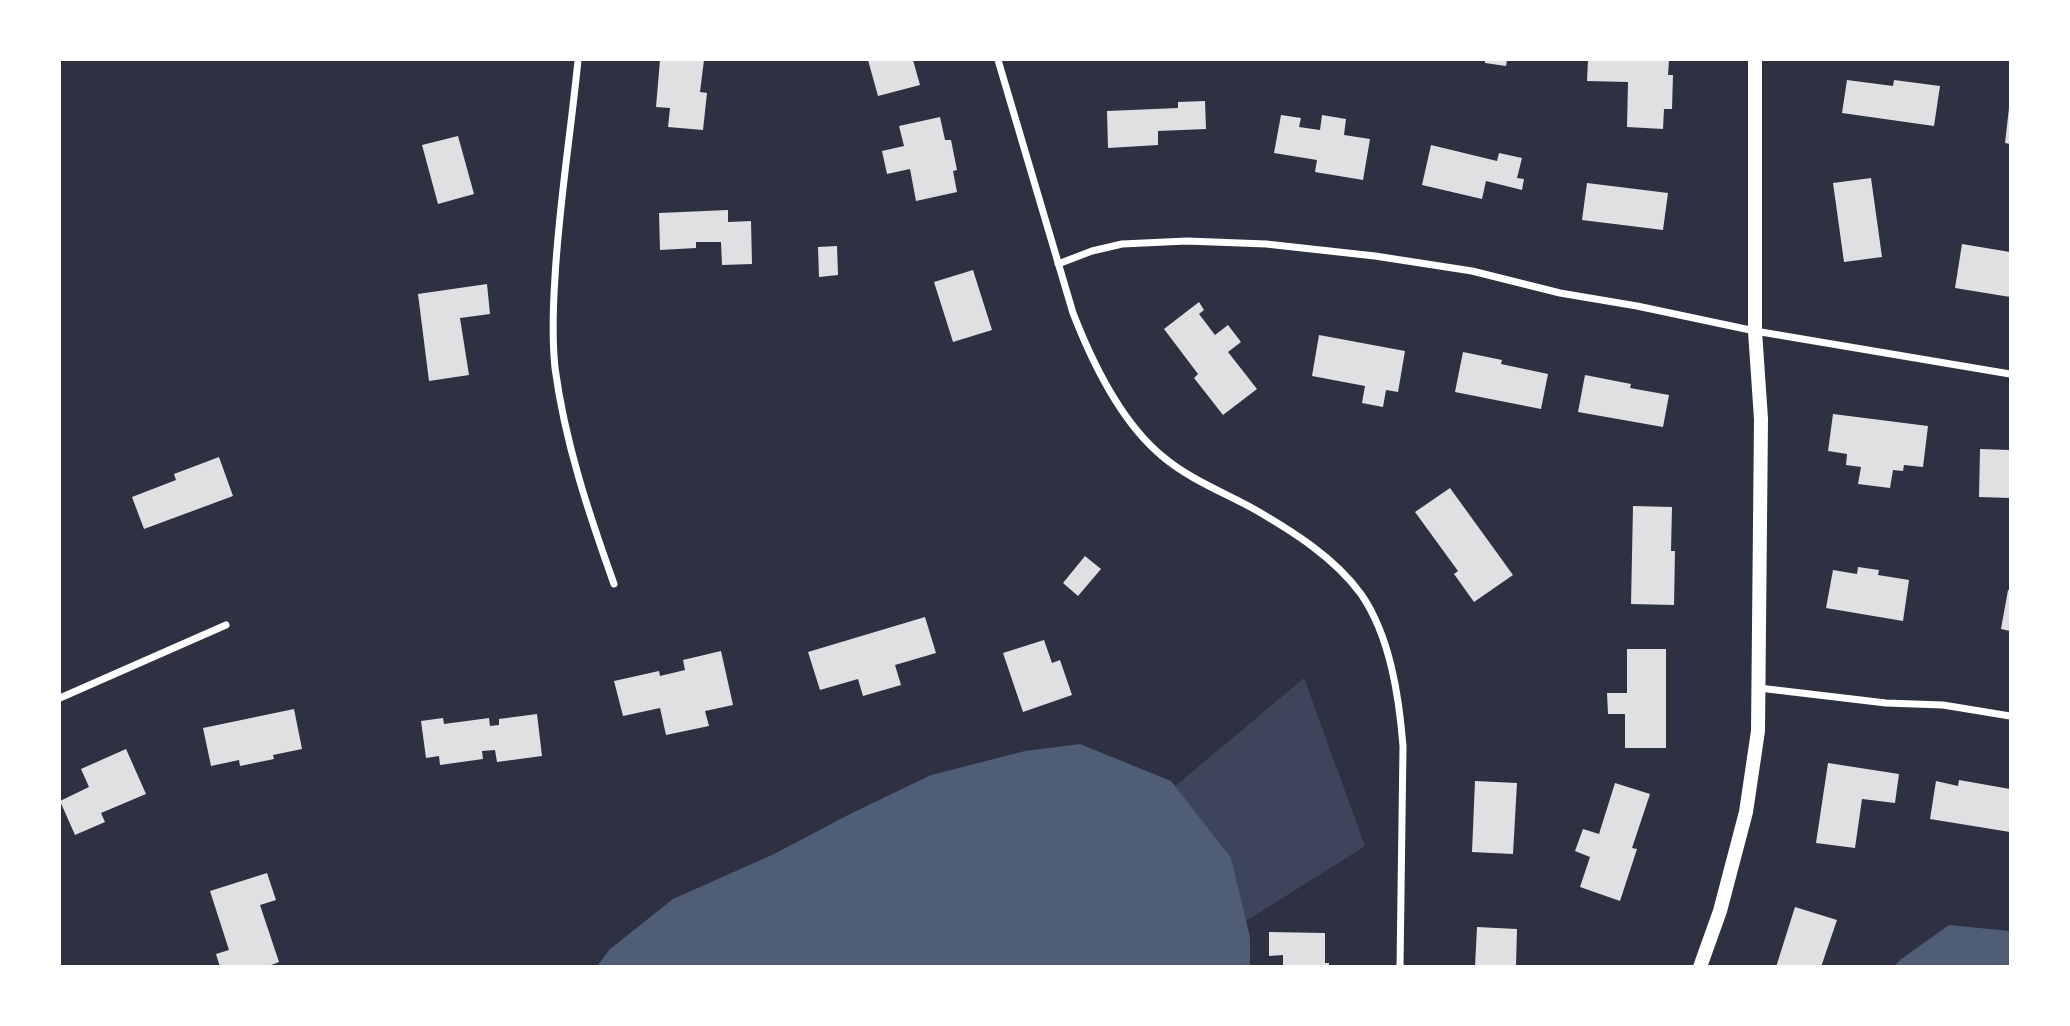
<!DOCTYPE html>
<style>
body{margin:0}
#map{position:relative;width:2070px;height:1026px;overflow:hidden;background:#2d3142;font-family:Barlow,sans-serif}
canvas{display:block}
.frame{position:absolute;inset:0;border:61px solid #fff;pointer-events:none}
</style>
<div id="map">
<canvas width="2070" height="1026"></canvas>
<div class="frame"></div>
</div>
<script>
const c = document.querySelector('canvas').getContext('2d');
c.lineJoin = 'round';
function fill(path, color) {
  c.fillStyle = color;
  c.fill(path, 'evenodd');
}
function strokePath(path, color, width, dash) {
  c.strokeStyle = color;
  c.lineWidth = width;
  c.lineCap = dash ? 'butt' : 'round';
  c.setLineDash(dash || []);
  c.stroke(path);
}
fill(new Path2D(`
 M 1304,678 L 1365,846 L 1175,966 L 1136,819 Z`), '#3c4559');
fill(new Path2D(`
 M 1080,744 L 1171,781 L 1231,858 L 1250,937 L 1250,966 L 597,966 L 610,949 L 673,899 L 774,854 L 850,814 L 931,775 L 1025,751 Z
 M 1949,925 L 2010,931 L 2010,966 L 1894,966 L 1900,960 Z`), '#4f5d75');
fill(new Path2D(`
 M 660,60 L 704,60 L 700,92 L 707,93 L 703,130 L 668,127 L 670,108 L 656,107 Z
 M 868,60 L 913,60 L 920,85 L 878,96 Z
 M 1485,60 L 1507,60 L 1506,66 L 1485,63 Z
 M 1588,60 L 1669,60 L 1668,75 L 1673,75 L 1672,109 L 1664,109 L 1663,129 L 1627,127 L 1628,82 L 1587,81 Z
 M 1847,80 L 1893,86 L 1894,80 L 1940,86 L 1934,126 L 1842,113 Z
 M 1205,101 L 1206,129 L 1158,131 L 1158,145 L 1108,148 L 1107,111 L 1178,108 L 1178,102 Z
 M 2009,108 L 2010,108 L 2010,144 L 2005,143 Z
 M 1281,115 L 1301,118 L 1299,127 L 1320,130 L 1322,115 L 1346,119 L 1344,135 L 1370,139 L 1363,180 L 1315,172 L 1317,160 L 1274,153 Z
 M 940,117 L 945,140 L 951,140 L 957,170 L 953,171 L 957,192 L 916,201 L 910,169 L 887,174 L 882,151 L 904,146 L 899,126 Z
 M 458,136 L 474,194 L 438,204 L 422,145 Z
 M 1431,145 L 1497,161 L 1499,153 L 1522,158 L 1517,178 L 1524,179 L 1522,190 L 1486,181 L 1482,199 L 1422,185 Z
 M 1871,178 L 1882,257 L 1844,262 L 1833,183 Z
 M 1587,183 L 1668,193 L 1663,230 L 1582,220 Z
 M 728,210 L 728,222 L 751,221 L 752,264 L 722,265 L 721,242 L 696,242 L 696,248 L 660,250 L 659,213 Z
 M 1962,244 L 2010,252 L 2010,297 L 1955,288 Z
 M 837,246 L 838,275 L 819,277 L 818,247 Z
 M 973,270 L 992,330 L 953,342 L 934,282 Z
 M 487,284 L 490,314 L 460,318 L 469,375 L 429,381 L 418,294 Z
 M 1199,302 L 1204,310 L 1199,314 L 1215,335 L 1228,325 L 1241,342 L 1228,352 L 1257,389 L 1223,415 L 1194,378 L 1198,374 L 1164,329 Z
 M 1319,335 L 1405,351 L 1398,392 L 1386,390 L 1383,407 L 1362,403 L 1365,386 L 1312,376 Z
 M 1463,352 L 1502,360 L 1501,364 L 1548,374 L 1541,409 L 1455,392 Z
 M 1585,375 L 1631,384 L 1630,388 L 1669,395 L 1663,427 L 1578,412 Z
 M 1833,414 L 1928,426 L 1923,467 L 1904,465 L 1903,471 L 1893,470 L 1890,488 L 1858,484 L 1861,467 L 1846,465 L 1847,454 L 1828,451 Z
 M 1980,449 L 2010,450 L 2010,498 L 1979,497 Z
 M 219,457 L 233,496 L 144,529 L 132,497 L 176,480 L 174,474 Z
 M 1450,488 L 1513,575 L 1474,602 L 1454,574 L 1458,571 L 1415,512 Z
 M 1633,506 L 1672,507 L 1671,551 L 1675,551 L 1674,605 L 1631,604 Z
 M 1085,556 L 1101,569 L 1078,596 L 1063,583 Z
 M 1858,567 L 1879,570 L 1878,575 L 1909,580 L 1903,621 L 1826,608 L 1833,570 L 1857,574 Z
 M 2008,590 L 2010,590 L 2010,631 L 2001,629 Z
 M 925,617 L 936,653 L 895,665 L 901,685 L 863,696 L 858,679 L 820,690 L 808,652 Z
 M 1044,640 L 1052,663 L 1060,660 L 1072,695 L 1023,712 L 1003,653 Z
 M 1627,649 L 1666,649 L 1666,748 L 1625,748 L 1625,714 L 1608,714 L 1607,693 L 1627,693 Z
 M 721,651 L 733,705 L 705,711 L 709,726 L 666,735 L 660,708 L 623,716 L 614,681 L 659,671 L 660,676 L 685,670 L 683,660 Z
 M 294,709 L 302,749 L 273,755 L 274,759 L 240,766 L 239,760 L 211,766 L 203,728 Z
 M 537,714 L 542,756 L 497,762 L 495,750 L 482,751 L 483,759 L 440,765 L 439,756 L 426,758 L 421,721 L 443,718 L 444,724 L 489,718 L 490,726 L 499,725 L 499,719 Z
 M 126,749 L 146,794 L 101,813 L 105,822 L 75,835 L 60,801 L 89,787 L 81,769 Z
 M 1828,763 L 1899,774 L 1895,803 L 1862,799 L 1855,848 L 1816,843 Z
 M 1959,780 L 2010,789 L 2010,832 L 1930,819 L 1936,781 L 1958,786 Z
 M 1475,781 L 1517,783 L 1513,854 L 1472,852 Z
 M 1615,783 L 1650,794 L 1632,848 L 1637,849 L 1620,901 L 1580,887 L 1590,857 L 1575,851 L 1583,829 L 1599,834 Z
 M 267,873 L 276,900 L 260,905 L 279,962 L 266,967 L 220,967 L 216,954 L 229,950 L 210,891 Z
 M 1795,907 L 1837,920 L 1821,967 L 1776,967 Z
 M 1477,927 L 1517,929 L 1516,967 L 1475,967 Z
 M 1269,932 L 1325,933 L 1325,963 L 1329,963 L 1329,967 L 1283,967 L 1283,955 L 1269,956 Z`), '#e0e0e3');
strokePath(new Path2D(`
 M 578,60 C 571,132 559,204 555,277 C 553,307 552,339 555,368 C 565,443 589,514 614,584
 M 998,60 L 1073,313 C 1092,362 1121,422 1162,456 C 1189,479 1223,492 1254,509 C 1292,531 1334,557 1361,594 C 1390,636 1399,696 1403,746 L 1400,967
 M 1058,264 L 1092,251 L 1122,244 L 1187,241 L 1266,244 L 1375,256 L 1472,271 L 1560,293 L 1637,306 L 1755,331 L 2010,374
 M 1759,688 L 1886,703 L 1943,705 L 2010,716
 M 60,698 L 226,625`), '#fff', 7);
strokePath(new Path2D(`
 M 1700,967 L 1720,911 L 1746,812 L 1758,731 L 1761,419 L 1755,331 L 1755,60`), '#fff', 14);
</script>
